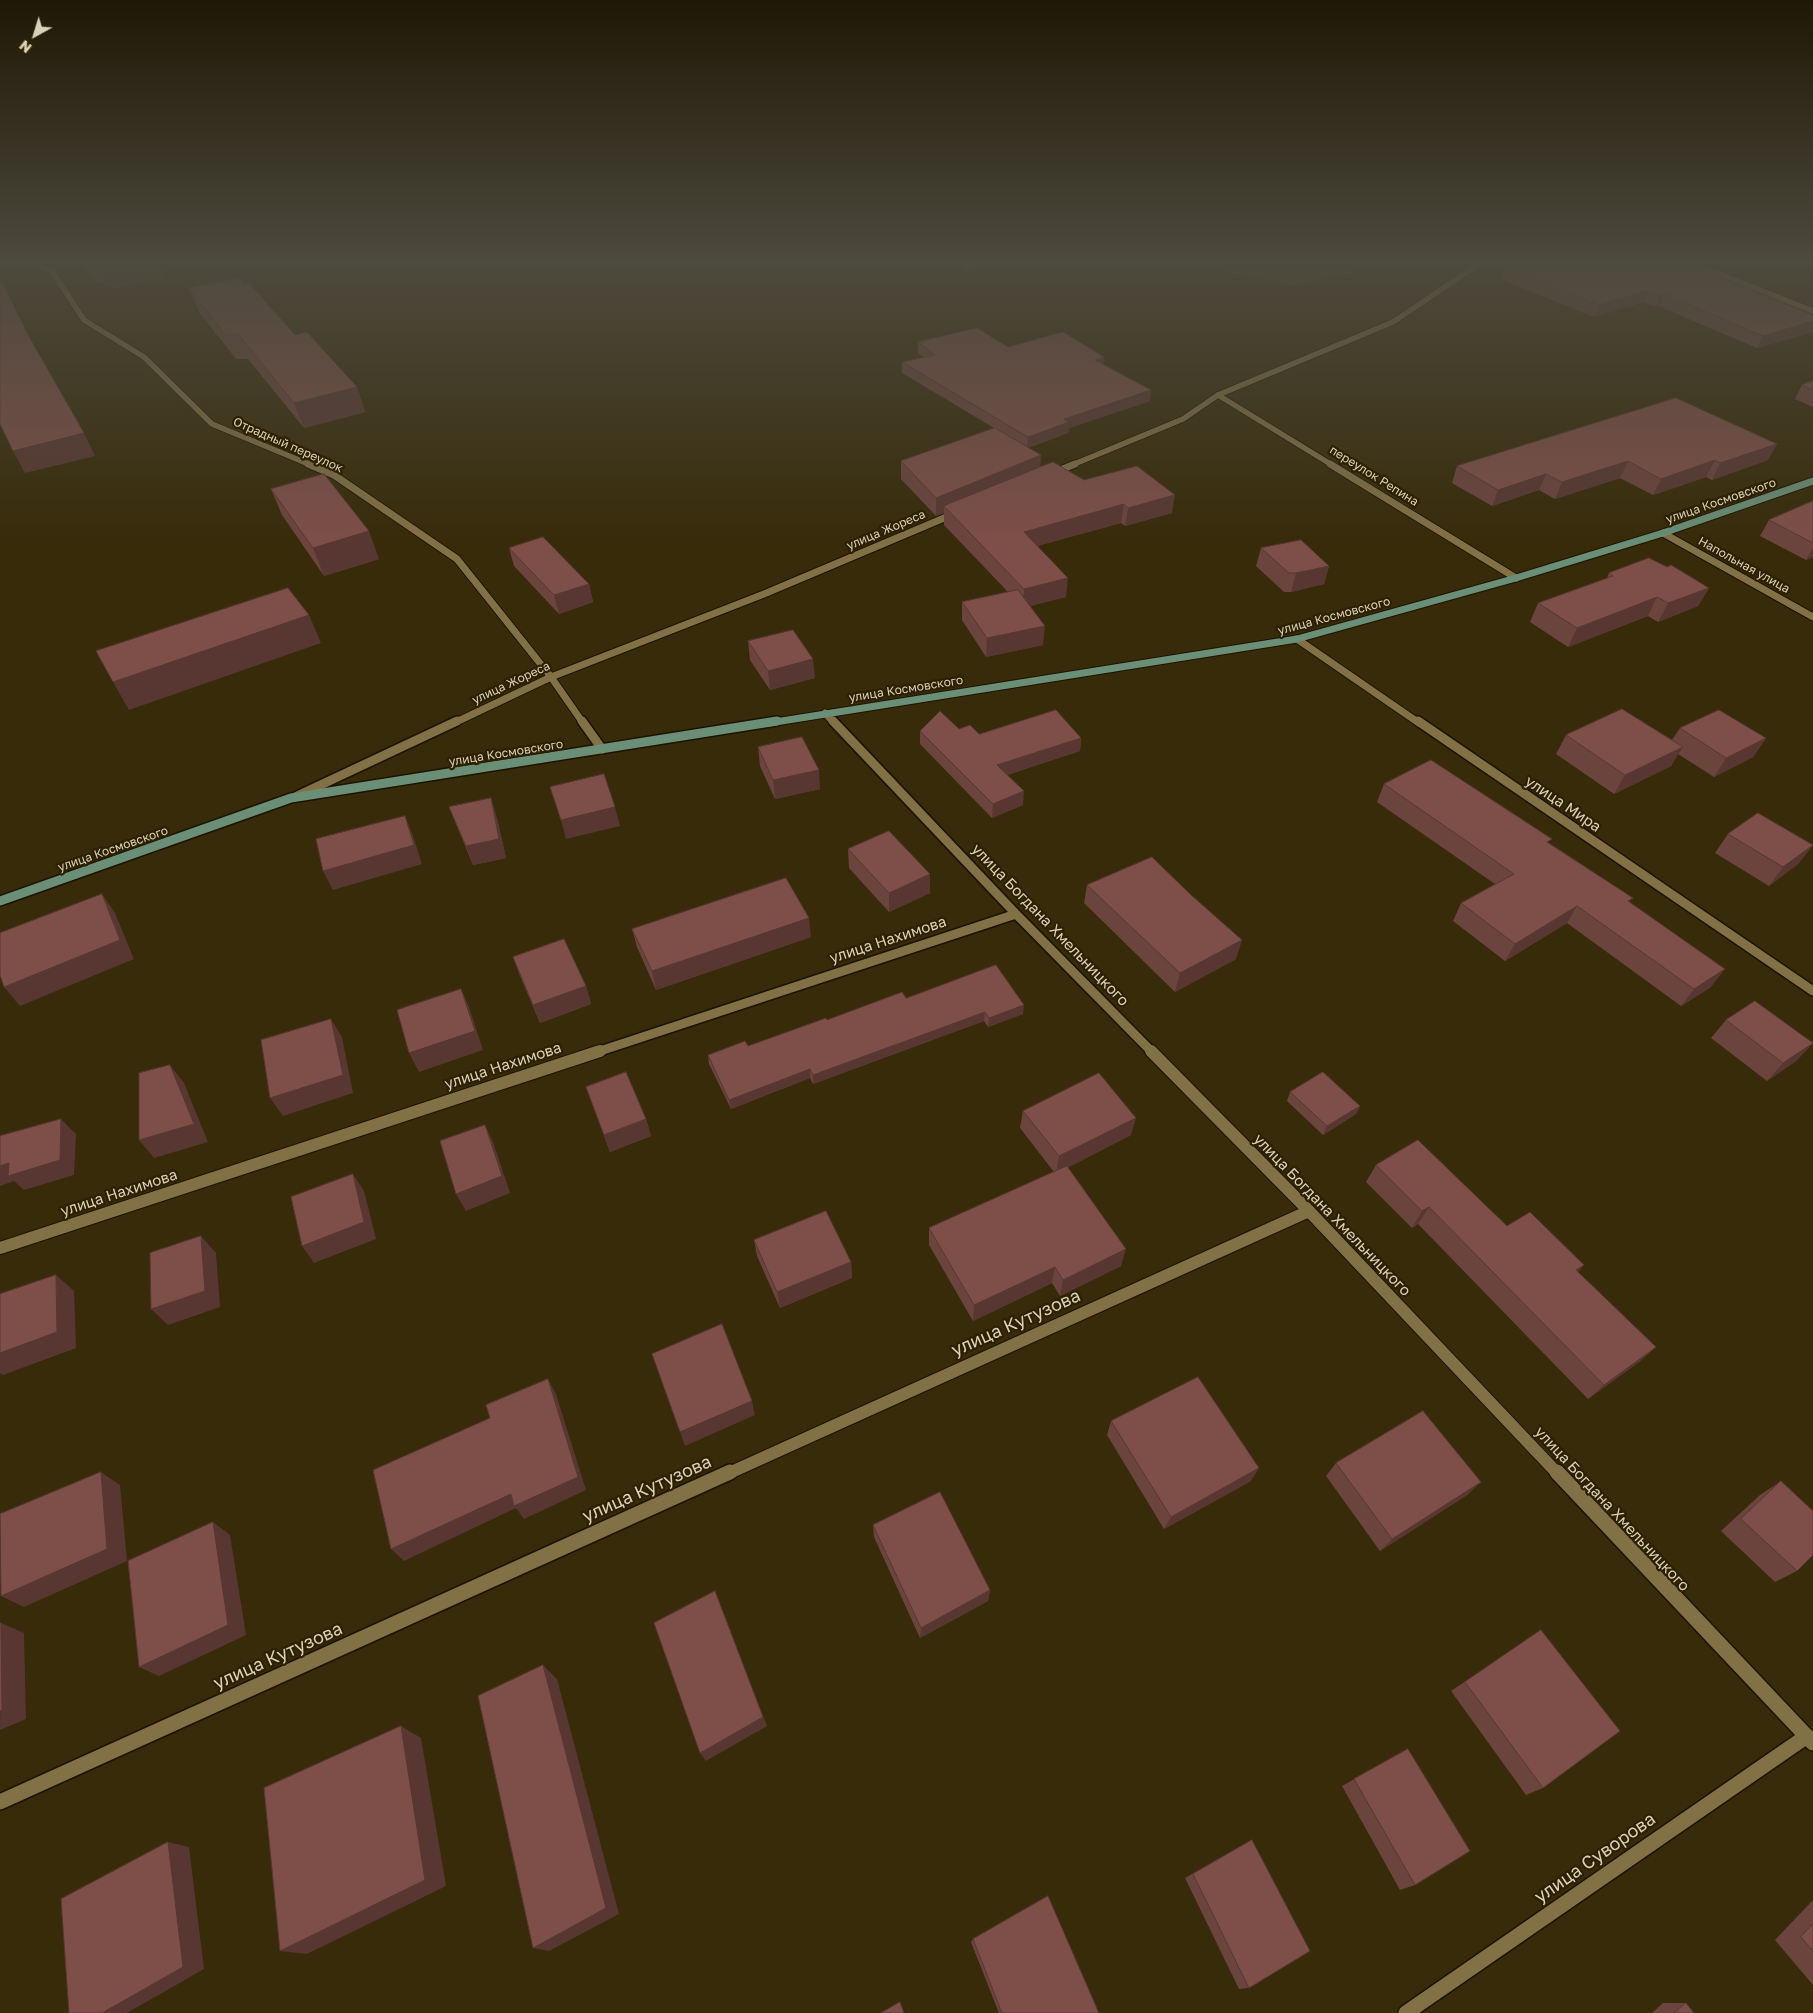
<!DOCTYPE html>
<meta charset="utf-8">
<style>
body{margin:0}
#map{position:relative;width:1813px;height:2013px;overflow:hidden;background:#372b09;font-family:"Golos Text",sans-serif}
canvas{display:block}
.north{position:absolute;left:10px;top:10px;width:50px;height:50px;-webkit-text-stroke:4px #2d2101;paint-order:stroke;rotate:219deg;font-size:14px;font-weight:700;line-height:20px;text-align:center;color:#dad1ba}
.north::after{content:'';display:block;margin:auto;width:18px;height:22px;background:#dad1ba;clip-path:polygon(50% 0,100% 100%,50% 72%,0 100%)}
</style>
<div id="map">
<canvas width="1813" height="2013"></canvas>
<div class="north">N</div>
</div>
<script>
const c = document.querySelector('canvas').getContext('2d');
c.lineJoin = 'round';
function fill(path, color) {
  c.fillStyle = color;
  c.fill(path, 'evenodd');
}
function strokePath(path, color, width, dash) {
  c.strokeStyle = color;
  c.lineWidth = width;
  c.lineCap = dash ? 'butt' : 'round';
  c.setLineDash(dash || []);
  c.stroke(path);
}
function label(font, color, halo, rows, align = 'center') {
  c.font = font + ' "Golos Text",sans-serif';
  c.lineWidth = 4.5;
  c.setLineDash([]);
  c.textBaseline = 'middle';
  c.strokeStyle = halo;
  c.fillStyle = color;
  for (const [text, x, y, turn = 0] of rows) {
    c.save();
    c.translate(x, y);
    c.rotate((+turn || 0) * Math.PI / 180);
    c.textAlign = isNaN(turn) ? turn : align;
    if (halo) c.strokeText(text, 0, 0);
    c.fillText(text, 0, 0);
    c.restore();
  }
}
fill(new Path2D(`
 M 1209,264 L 1387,264 L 1294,286 L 1224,271 Z`), '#4f4017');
const laneFar2 = new Path2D(`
 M 33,264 L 52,271 L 84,320 L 144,357 L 212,424 L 311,465`);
const laneFar1 = new Path2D(`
 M 308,464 L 334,475 L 457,559 L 551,677 L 583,723`);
const lane = new Path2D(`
 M 582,721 L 602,749`);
const streetFar4 = new Path2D(`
 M 1694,264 L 1813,311
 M 1218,395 L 1332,465
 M 1072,465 L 1183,419 L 1218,395 L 1393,322 L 1479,264`);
const streetFar3 = new Path2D(`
 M 1330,464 L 1516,578
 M 1053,473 L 1075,464
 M 1663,533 L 1813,617
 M 1297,639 L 1419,723
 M 825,713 L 834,723
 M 454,723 L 551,677 L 764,594 L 956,513`);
const streetFar2 = new Path2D(`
 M 833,721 L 1016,914 L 1152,1052
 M 1418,721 L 1813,991
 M 297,796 L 457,721
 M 597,1052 L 1016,914`);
const streetFar1 = new Path2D(`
 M 1151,1051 L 1309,1211 L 1558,1474
 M 0,1248 L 600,1051
 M 727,1474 L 1309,1211`);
const street = new Path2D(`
 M 1557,1472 L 1813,1743
 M 0,1802 L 730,1472
 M 1406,2013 L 1807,1736`);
const secondaryFar1 = new Path2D(`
 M 769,723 L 1297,639 L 1516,578 L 1663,533 L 1813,481`);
const secondary = new Path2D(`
 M 0,901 L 291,798 L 777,721`);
strokePath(laneFar2, '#1c1401', 7);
strokePath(laneFar1, '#1c1401', 9);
strokePath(lane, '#1c1401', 12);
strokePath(streetFar4, '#1c1401', 7);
strokePath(streetFar3, '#1c1401', 9);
strokePath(streetFar2, '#1c1401', 12);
strokePath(streetFar1, '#1c1401', 14);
strokePath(street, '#1c1401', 18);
strokePath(secondaryFar1, '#1c1401', 9);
strokePath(secondary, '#1c1401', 12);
strokePath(laneFar2, '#837146', 5.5);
strokePath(laneFar1, '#837146', 7);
strokePath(lane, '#837146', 9);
strokePath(streetFar4, '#837146', 5.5);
strokePath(streetFar3, '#837146', 7);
strokePath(streetFar2, '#837146', 9);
strokePath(streetFar1, '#837146', 12);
strokePath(street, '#837146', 15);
strokePath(secondaryFar1, '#6a8e76', 7);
strokePath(secondary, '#6a8e76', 9);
fill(new Path2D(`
 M 83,264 L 159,264 L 166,278 L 115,288 L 112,285 L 105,286 L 104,283 L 96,283 Z
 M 956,264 L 1000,264 L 968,272 Z
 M 1693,264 L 1692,265 L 1813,315 L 1813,332 L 1757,348 L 1658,306 L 1655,307 L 1644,302 L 1594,317 L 1501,279 L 1505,267 Z
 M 244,284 L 295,335 L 357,387 L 365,412 L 304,428 L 248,359 L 236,359 L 199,312 L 189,288 Z
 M 918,342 L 1008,347 L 1103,364 L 1150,401 L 1069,428 L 1068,433 L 1028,448 L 1040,467 L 1084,480 L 1172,513 L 1125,526 L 1121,523 L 1037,546 L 1066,597 L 1030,606 L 1043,645 L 986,657 L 962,620 L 962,602 L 1008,592 L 944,525 L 944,513 L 936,516 L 901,479 L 901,461 L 994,428 L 902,373 L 902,362 L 924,357 L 918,353 Z
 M 1813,381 L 1813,407 L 1795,399 L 1802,385 Z
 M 1676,398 L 1768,460 L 1712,480 L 1706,477 L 1653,495 L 1620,478 L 1555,499 L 1539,490 L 1492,506 L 1452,483 L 1457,466 Z
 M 271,489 L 379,559 L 324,576 L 282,515 Z
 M 1813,501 L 1813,557 L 1806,560 L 1760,536 L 1769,520 Z
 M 509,548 L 589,584 L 593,602 L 559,614 L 514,566 Z
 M 1261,548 L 1329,566 L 1324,584 L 1291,592 L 1284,592 L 1256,566 Z
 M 1609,573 L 1709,588 L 1698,606 L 1658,622 L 1648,616 L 1568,647 L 1530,622 L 1538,603 L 1607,578 Z
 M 748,641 L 815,678 L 770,690 L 750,660 Z
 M 1680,728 L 1766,738 L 1753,757 L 1714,777 L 1678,754 L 1671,766 L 1614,794 L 1556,754 L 1566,735 L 1672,740 Z
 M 920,731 L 979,734 L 1081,738 L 1080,751 L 1007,775 L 1023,805 L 992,818 L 920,744 Z
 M 758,747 L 820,789 L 775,799 L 760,766 Z
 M 1384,784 L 1549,844 L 1630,902 L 1711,987 L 1681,1006 L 1567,923 L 1505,961 L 1453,921 L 1461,903 L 1495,884 L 1377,802 Z
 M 449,807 L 497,818 L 506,858 L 473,865 Z
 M 1728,834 L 1813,845 L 1798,864 L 1769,886 L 1715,853 Z
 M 848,849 L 930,874 L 930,893 L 889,912 L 849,868 Z
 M 1087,885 L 1236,959 L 1175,992 L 1084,903 Z
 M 632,929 L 811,937 L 656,990 L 637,947 Z
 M 513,957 L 586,986 L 591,1004 L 540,1023 L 520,976 Z
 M 906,998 L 1023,1014 L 988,1027 L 984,1021 L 813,1084 L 810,1078 L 731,1109 L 709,1064 L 708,1055 L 748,1046 L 827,1020 Z
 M 1726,1020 L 1813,1043 L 1796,1061 L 1767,1081 L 1711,1038 Z
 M 586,1087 L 646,1119 L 651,1136 L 610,1152 Z
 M 1290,1092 L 1360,1106 L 1356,1114 L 1323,1135 L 1287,1101 Z
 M 1023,1111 L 1131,1135 L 1068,1167 L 1121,1266 L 1060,1296 L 1052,1283 L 973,1321 L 929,1245 L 929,1228 L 1054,1172 L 1020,1128 Z
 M 1376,1165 L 1507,1226 L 1578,1272 L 1656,1347 L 1639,1362 L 1588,1399 L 1418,1224 L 1412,1228 L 1366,1182 Z
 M 754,1240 L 851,1262 L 852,1278 L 780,1308 L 757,1256 Z
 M 1111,1421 L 1251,1481 L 1164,1529 L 1107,1435 Z
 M 1336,1463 L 1481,1482 L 1467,1495 L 1380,1551 L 1326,1476 Z
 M 1781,1481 L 1797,1571 L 1775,1582 L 1721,1531 L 1760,1495 Z
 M 873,1525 L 990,1590 L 988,1601 L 920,1638 L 874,1537 Z
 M 1541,1630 L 1543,1788 L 1526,1795 L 1451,1691 Z
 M 1408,1749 L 1415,1885 L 1400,1890 L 1342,1786 Z
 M 1252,1840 L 1249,1988 L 1239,1989 L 1185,1878 Z
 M 1813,1900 L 1813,1985 L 1775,1940 Z
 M 973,1939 L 1099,2013 L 999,2013 L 971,1942 Z
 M 1663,2003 L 1686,2003 L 1694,2013 L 1652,2013 Z`), '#6c443e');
fill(new Path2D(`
 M 968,264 L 1000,264 L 968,272 Z
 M 160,265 L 166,278 L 115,288 L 108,275 Z
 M 106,271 L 112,285 L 105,286 L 99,273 Z
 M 1649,290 L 1644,302 L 1594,317 L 1599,305 Z
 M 1664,294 L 1658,306 L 1655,307 L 1660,295 Z
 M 1813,321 L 1813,332 L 1757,348 L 1763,336 Z
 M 1104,357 L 1103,368 L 1095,360 Z
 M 357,387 L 365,412 L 304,428 L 294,403 Z
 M 1151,390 L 1150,401 L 1069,428 L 1068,433 L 1027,448 L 1028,437 L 1064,419 Z
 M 84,433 L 95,456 L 25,473 L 13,451 Z
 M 1777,444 L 1768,460 L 1712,480 L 1720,463 Z
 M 1041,455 L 1040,473 L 944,506 L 944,513 L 936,516 L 936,498 Z
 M 1715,460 L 1706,477 L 1653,495 L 1661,479 Z
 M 1628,461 L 1620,478 L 1555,499 L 1562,482 Z
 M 1546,474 L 1539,490 L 1492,506 L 1498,490 Z
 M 1175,495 L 1172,513 L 1125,526 L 1128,508 Z
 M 1124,504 L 1121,523 L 1022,550 L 1024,532 Z
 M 369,531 L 379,559 L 324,576 L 313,548 Z
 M 1813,548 L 1813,557 L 1806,560 Z
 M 1329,566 L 1324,584 L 1291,592 L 1296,573 Z
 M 1068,578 L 1066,597 L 1023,608 L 1024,589 Z
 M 589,584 L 593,602 L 559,614 L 554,595 Z
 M 1709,588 L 1698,606 L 1658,622 L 1668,603 Z
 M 1657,597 L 1648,616 L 1568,647 L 1577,628 Z
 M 309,615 L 321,643 L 129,710 L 113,682 Z
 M 1045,626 L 1043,645 L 986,657 L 987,638 Z
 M 813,659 L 815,678 L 770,690 L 768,671 Z
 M 1081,738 L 1080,751 L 996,778 L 997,765 Z
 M 1766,738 L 1753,757 L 1714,777 L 1726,758 Z
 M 1683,747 L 1671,766 L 1614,794 L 1625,775 Z
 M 819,770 L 820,789 L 775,799 L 773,780 Z
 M 1024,791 L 1023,805 L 992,818 L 993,804 Z
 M 491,798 L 497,818 L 506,858 L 473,865 L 466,846 Z
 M 615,807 L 620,826 L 566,839 L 561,820 Z
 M 405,816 L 413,836 L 422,864 L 333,890 L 323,871 Z
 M 1813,845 L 1798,864 L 1769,886 L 1783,867 Z
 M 930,874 L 930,893 L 889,912 L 889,893 Z
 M 102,894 L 115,913 L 134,959 L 20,1006 L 4,987 Z
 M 1577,906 L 1567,923 L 1505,961 L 1515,944 Z
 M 809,918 L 811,937 L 656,990 L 652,971 Z
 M 1242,940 L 1236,959 L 1175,992 L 1180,973 Z
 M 1725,969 L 1711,987 L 1681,1006 L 1694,989 Z
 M 586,986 L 591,1004 L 540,1023 L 533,1005 Z
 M 461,989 L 469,1007 L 483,1050 L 419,1072 L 409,1053 Z
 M 1024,1005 L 1023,1014 L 988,1027 L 989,1018 Z
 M 985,1012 L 984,1021 L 813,1084 L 813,1075 Z
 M 331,1019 L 342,1037 L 353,1093 L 283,1116 L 270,1098 Z
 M 1813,1043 L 1796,1061 L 1767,1081 L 1783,1063 Z
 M 170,1065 L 184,1083 L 208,1142 L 154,1158 L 139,1140 Z
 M 810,1069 L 810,1078 L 731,1109 L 729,1100 Z
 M 1360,1106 L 1356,1114 L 1323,1135 L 1327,1126 Z
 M 1136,1118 L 1131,1135 L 1056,1174 L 1059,1156 Z
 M 61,1119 L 76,1134 L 74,1175 L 24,1190 L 14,1181 L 0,1186 L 0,1166 Z
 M 646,1119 L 651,1136 L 610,1152 L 604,1135 Z
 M 485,1125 L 493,1142 L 510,1193 L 466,1211 L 456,1194 Z
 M 353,1174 L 364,1191 L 376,1239 L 314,1263 L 302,1246 Z
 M 1429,1207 L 1418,1224 L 1412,1228 L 1422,1211 Z
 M 201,1236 L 216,1253 L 220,1307 L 168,1325 L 151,1309 Z
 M 1126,1249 L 1121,1266 L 1060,1296 L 1063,1280 Z
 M 851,1262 L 852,1278 L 780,1308 L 777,1292 Z
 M 1584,1265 L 1570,1281 L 1576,1270 Z
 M 1055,1267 L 1052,1283 L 973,1321 L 974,1305 Z
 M 56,1275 L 74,1291 L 76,1348 L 3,1375 L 0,1373 L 0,1353 Z
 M 1656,1347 L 1639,1362 L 1588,1399 L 1604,1385 Z
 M 548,1379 L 556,1394 L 586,1490 L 524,1519 L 516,1508 L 404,1561 L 391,1549 Z
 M 752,1401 L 755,1415 L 685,1446 L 680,1432 Z
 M 1259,1468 L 1251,1481 L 1164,1529 L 1171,1517 Z
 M 101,1472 L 120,1485 L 127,1561 L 24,1607 L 1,1596 Z
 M 1481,1482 L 1467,1495 L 1380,1551 L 1392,1539 Z
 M 213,1522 L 230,1535 L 246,1635 L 159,1676 L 139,1667 Z
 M 990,1590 L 988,1601 L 920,1638 L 921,1628 Z
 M 715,1591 L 767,1726 L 706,1761 L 700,1753 Z
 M 1,1623 L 24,1633 L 26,1719 L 0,1730 Z
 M 543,1665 L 557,1679 L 619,1914 L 549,1951 L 533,1948 Z
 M 401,1726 L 421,1738 L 446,1886 L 307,1954 L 280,1951 Z
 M 168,1842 L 189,1847 L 204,1969 L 127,2013 L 102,2013 Z`), '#583732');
const building = new Path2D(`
 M 86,264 L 159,264 L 160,265 L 108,275 L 106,271 L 99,273 L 97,270 L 90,269 Z
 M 1518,264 L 1688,264 L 1813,315 L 1813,321 L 1763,336 L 1664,294 L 1660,295 L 1649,290 L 1599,305 L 1505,267 Z
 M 0,278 L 28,335 L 84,433 L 13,451 L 0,424 Z
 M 239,278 L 244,284 L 249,283 L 295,335 L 307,332 L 357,387 L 294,403 L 238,334 L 226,335 L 189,288 Z
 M 977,328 L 1008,347 L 1063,332 L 1104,357 L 1095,360 L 1151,390 L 1064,419 L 1069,422 L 1028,437 L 902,362 L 935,355 L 918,342 Z
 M 1813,381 L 1813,390 L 1802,385 Z
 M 1676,398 L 1777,444 L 1720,463 L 1715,460 L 1661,479 L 1628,461 L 1562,482 L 1546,474 L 1498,490 L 1457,466 Z
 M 995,428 L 1041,455 L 936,498 L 901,461 Z
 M 1053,462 L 1084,480 L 1137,466 L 1175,495 L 1128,508 L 1124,504 L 1024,532 L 1068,578 L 1024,589 L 944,506 Z
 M 324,474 L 369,531 L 313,548 L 271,489 Z
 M 1813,501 L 1813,543 L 1769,520 Z
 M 543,537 L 589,584 L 554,595 L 509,548 Z
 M 1301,540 L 1329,566 L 1296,573 L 1289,573 L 1261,548 Z
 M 1649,558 L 1667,567 L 1671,565 L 1709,588 L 1668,603 L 1657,597 L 1577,628 L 1538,603 L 1613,576 L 1609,573 Z
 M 288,588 L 309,615 L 113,682 L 96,651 Z
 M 1018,590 L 1045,626 L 987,638 L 962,602 Z
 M 793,630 L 813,659 L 768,671 L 748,641 Z
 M 1622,709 L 1683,747 L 1625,775 L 1566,735 Z
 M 1056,710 L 1081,738 L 997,765 L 1024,791 L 993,804 L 920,731 L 940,711 L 959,729 L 970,725 L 979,734 Z
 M 1719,710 L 1766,738 L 1726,758 L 1680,728 Z
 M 802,737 L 819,770 L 773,780 L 758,747 Z
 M 1431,760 L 1552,839 L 1547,842 L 1633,898 L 1628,901 L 1725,969 L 1694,989 L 1577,906 L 1515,944 L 1461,903 L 1514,874 L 1384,784 Z
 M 604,774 L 615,807 L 561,820 L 550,787 Z
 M 491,798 L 499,839 L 466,846 L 449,807 Z
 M 1758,813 L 1813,845 L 1783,867 L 1728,834 Z
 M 405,816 L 414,845 L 323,871 L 316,839 Z
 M 889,831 L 930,874 L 889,893 L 848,849 Z
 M 1152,857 L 1190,894 L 1242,940 L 1180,973 L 1087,885 Z
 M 786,878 L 809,918 L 652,971 L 632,929 Z
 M 102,894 L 120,940 L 4,987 L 0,975 L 0,933 Z
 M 564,939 L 586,986 L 533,1005 L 513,957 Z
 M 996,965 L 1024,1005 L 989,1018 L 985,1012 L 813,1075 L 810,1069 L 729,1100 L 708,1055 L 745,1041 L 748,1046 L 826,1018 L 827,1020 L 902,992 L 906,998 Z
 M 461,989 L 475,1031 L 409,1053 L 397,1010 Z
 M 1755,1001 L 1813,1043 L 1783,1063 L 1726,1020 Z
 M 331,1019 L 343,1075 L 270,1098 L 261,1040 Z
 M 170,1065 L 194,1124 L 139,1140 L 139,1073 Z
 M 626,1072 L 646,1119 L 604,1135 L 586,1087 Z
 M 1323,1072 L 1360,1106 L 1327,1126 L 1290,1092 Z
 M 1099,1073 L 1136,1118 L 1059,1156 L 1023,1111 Z
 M 61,1119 L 60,1160 L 8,1176 L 9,1163 L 0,1166 L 0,1136 Z
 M 485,1125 L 502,1176 L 456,1194 L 440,1141 Z
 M 1418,1140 L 1507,1226 L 1530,1212 L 1584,1265 L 1576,1270 L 1656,1347 L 1604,1385 L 1429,1207 L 1422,1211 L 1376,1165 Z
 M 1067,1166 L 1126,1249 L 1063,1280 L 1055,1267 L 974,1305 L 929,1228 Z
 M 353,1174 L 364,1222 L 302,1246 L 291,1197 Z
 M 826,1211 L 851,1262 L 777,1292 L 754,1240 Z
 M 201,1236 L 205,1291 L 151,1309 L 150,1253 Z
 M 56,1275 L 57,1332 L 0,1353 L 0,1294 Z
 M 722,1324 L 752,1401 L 680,1432 L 652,1354 Z
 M 1198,1377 L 1259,1468 L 1171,1517 L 1111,1421 Z
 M 548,1379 L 578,1477 L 514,1506 L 511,1494 L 391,1549 L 373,1470 L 490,1418 L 486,1405 Z
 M 1423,1411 L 1481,1482 L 1392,1539 L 1336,1463 Z
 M 101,1472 L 107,1549 L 1,1596 L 0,1514 Z
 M 1781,1481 L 1813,1511 L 1813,1555 L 1797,1571 L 1741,1519 Z
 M 940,1492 L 990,1590 L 921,1628 L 873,1525 Z
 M 213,1522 L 228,1625 L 139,1667 L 128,1561 Z
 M 715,1591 L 763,1717 L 700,1753 L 654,1623 Z
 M 0,1623 L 1,1623 L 2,1710 L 0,1711 Z
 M 1541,1630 L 1620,1731 L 1543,1788 L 1465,1682 Z
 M 543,1665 L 606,1908 L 533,1948 L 478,1696 Z
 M 401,1726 L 425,1880 L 280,1951 L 264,1788 Z
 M 1408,1749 L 1470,1851 L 1415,1885 L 1354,1779 Z
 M 1252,1840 L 1310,1951 L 1249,1988 L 1193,1874 Z
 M 168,1842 L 183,1967 L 102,2013 L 69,2013 L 61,1899 Z
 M 1048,1896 L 1099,2013 L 1002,2013 L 973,1939 Z
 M 1813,1924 L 1813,1951 L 1801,1937 Z
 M 900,2002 L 904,2013 L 881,2013 Z
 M 1686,2003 L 1694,2013 L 1674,2013 Z`);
fill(building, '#7e4f48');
strokePath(building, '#583732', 1);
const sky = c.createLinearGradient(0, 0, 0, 546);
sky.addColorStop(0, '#1e1805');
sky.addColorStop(0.48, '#4d4a3e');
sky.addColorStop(1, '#4d4a3e00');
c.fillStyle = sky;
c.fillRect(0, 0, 1813, 546);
label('12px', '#dad1ba', '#2d2101', [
 ["Отрадный переулок",288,445,24],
 ["переулок Репина",1374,476,32],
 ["улица Космовского",1721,501,-19],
 ["улица Жореса",886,530,-23],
 ["Напольная улица",1744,565,29],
 ["улица Космовского",1334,616,-15],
 ["улица Жореса",511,683,-25],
 ["улица Космовского",906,689,-9],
 ["улица Космовского",506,753,-9],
 ["улица Космовского",113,849,-19]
]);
label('15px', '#dad1ba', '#2d2101', [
 ["улица Мира",1563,804,34],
 ["улица Богдана Хмельницкого",1050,925,46],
 ["улица Нахимова",888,940,-18],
 ["улица Нахимова",503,1066,-18],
 ["улица Нахимова",119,1193,-18],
 ["улица Богдана Хмельницкого",1332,1215,46],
 ["улица Богдана Хмельницкого",1612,1509,47]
]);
label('18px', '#dad1ba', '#2d2101', [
 ["улица Кутузова",1016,1323,-24],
 ["улица Кутузова",647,1489,-24],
 ["улица Кутузова",278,1656,-24],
 ["улица Суворова",1595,1858,-35]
]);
</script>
